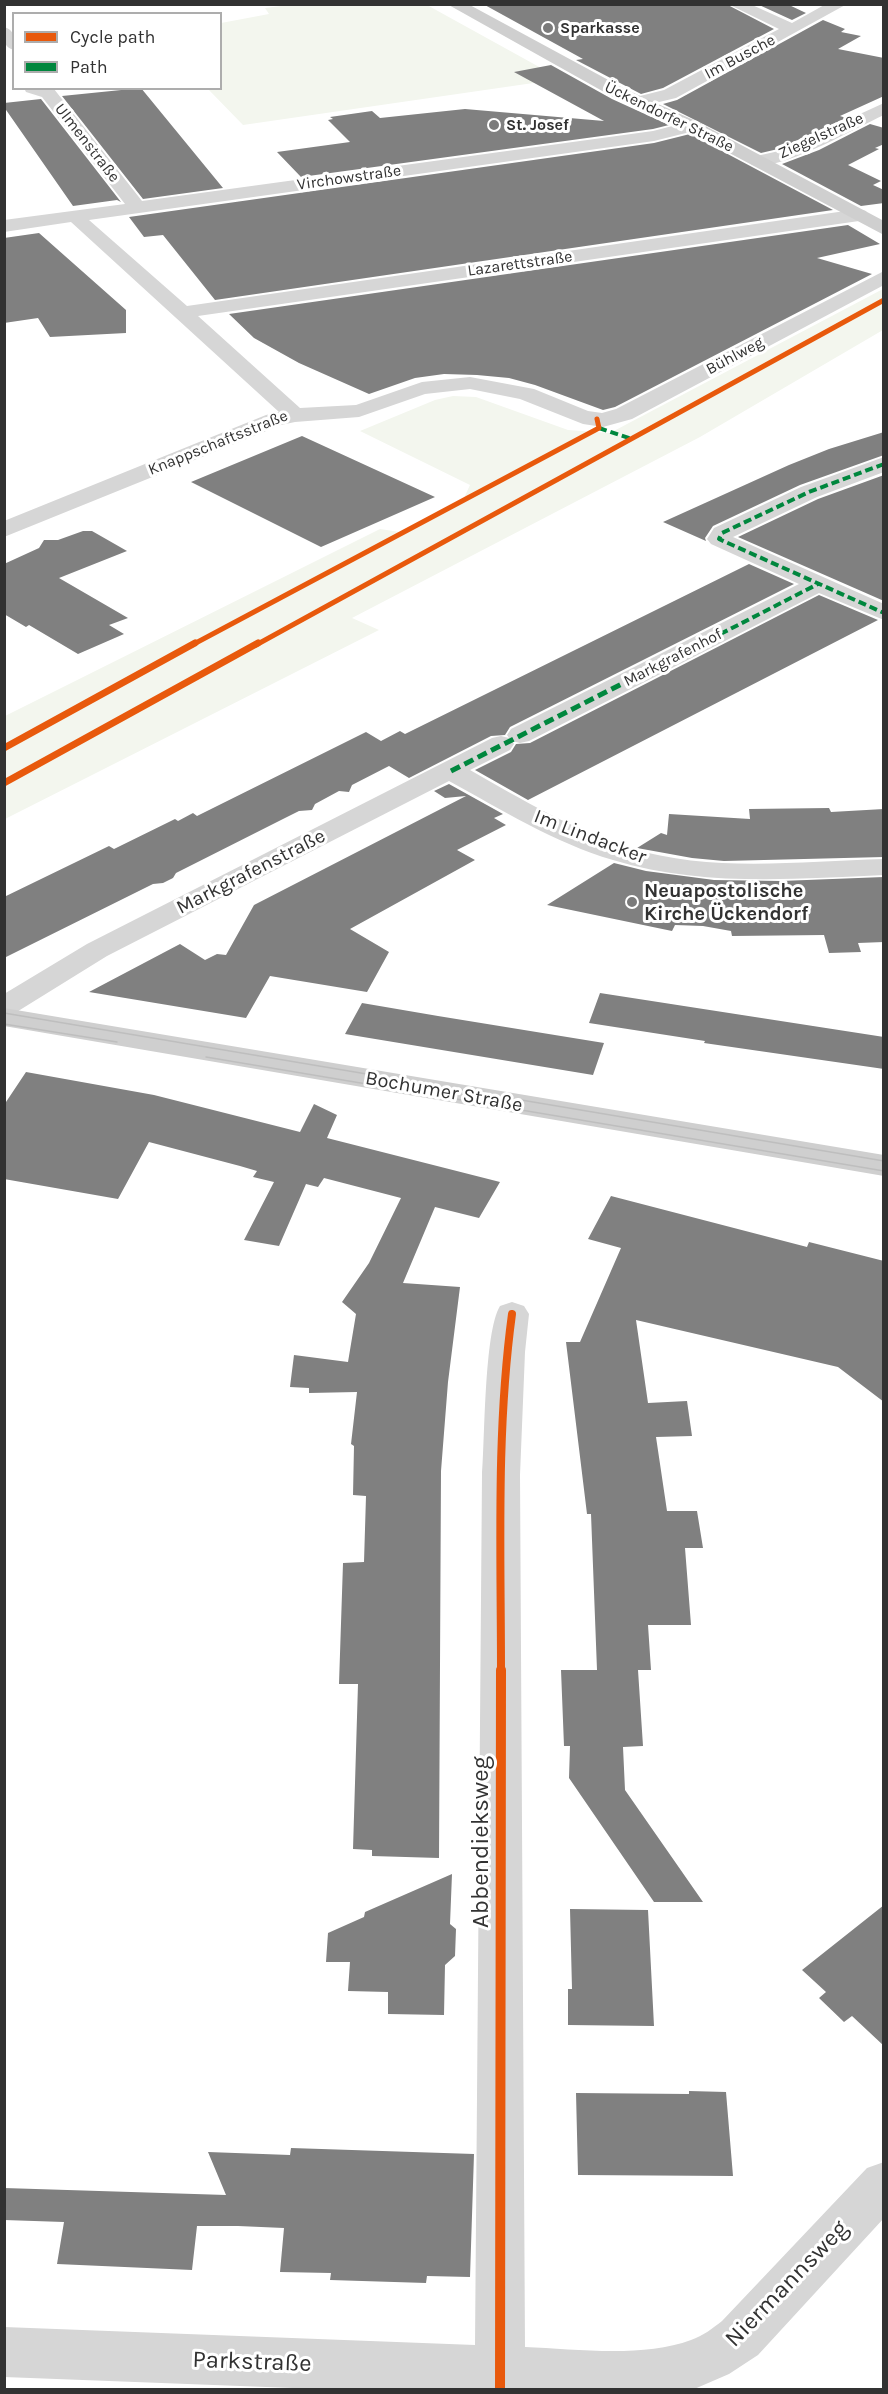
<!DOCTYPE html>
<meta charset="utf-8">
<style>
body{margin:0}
#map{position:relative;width:888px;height:2394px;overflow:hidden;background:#fff;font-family:Karla,sans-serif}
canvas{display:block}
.frame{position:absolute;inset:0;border:6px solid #323232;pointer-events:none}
.legend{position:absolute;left:12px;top:12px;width:210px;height:78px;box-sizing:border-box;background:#fff;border:2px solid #adadad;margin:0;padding:8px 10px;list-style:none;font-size:18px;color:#323232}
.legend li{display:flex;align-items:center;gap:12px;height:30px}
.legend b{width:30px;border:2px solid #adadad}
</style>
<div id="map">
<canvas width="888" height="2394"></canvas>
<div class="frame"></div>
<ul class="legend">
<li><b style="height:8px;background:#e8590c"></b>Cycle path</li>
<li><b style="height:8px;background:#00873e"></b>Path</li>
</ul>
</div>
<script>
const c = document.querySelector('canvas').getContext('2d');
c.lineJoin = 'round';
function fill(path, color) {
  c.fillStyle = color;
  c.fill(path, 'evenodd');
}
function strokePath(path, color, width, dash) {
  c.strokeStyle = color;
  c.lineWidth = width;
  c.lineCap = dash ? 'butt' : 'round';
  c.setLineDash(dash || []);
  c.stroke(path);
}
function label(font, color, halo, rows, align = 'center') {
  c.font = font + ' Karla,sans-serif';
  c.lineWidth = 6;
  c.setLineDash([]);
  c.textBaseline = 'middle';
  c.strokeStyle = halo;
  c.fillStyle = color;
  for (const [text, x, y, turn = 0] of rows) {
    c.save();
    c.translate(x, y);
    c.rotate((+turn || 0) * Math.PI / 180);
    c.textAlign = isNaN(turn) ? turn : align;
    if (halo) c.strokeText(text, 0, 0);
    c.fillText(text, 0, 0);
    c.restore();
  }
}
fill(new Path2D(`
 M 297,4 L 427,5 L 561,79 L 243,125 L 208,89 L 220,88 L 221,23 L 269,14 L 265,8 Z
 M 883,289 L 883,330 L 700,437 L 352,618 L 379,630 L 5,819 L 5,716 L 380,529 L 406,533 L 464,498 L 470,485 L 360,431 L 435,400 L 453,396 L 476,397 L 568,430 L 610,433 Z`), '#f3f6ee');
fill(new Path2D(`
 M 483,4 L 726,4 L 774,29 L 663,88 L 641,94 L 576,60 L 583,59 Z
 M 757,4 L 787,4 L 806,13 L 792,20 Z
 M 823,20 L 845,29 L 841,32 L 861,36 L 838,49 L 884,58 L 884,96 L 840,116 L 846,118 L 778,149 L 761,153 L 663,104 L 677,100 Z
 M 551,65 L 612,99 L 669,125 L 653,129 L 301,177 L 277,152 L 350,142 L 328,120 L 333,119 L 330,117 L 372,111 L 380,118 L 465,109 L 604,121 L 514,72 Z
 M 141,88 L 223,188 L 143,199 L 62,96 Z
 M 41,99 L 121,202 L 117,200 L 73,206 L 4,107 L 4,103 Z
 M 870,124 L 884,128 L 884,144 L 875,148 L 879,149 L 848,165 L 881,181 L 873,185 L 884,190 L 884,203 L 861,206 L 782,164 L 819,150 Z
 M 690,134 L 833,210 L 215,300 L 163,235 L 144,237 L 129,217 L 654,143 Z
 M 848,225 L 880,244 L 817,258 L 872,274 L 615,407 L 603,410 L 535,385 L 509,378 L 477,375 L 444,374 L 415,378 L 369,394 L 299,363 L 254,338 L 229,314 Z
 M 39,233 L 126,310 L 126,333 L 50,337 L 38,318 L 4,323 L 4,238 Z
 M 884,432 L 884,455 L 800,485 L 713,526 L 705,538 L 706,541 L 663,522 L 789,465 L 829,449 Z
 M 302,436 L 326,447 L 435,497 L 321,547 L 191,482 Z
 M 884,475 L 884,601 L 738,537 L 818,499 Z
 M 83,531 L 92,531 L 127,551 L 59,578 L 128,618 L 109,625 L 124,634 L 78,654 L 29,625 L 26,627 L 4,614 L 4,564 L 39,548 L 44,540 L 58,540 Z
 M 749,564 L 794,584 L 510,727 L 505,735 L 491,736 L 409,778 L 389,766 L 352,785 L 349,792 L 339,791 L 315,804 L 312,810 L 299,811 L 285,818 L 176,873 L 173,878 L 163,883 L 153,884 L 4,958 L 4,897 L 109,846 L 114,849 L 175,819 L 178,821 L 193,813 L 197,816 L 366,732 L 381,741 L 400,731 L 405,734 Z
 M 819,595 L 878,620 L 528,800 L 475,770 L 511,752 L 516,744 L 530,743 Z
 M 449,784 L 503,814 L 494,818 L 506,825 L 457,850 L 475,860 L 350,929 L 389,952 L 367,992 L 270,976 L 246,1018 L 89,992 L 180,944 L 205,960 L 217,954 L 226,955 L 254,905 L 466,796 L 445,798 L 434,791 Z
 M 829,808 L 831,812 L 884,809 L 884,857 L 724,861 L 692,858 L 637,848 L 661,833 L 667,835 L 669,814 L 750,819 L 749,809 Z
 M 614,863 L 646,871 L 714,880 L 781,881 L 884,877 L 884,942 L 858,943 L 861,952 L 829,953 L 824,935 L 732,936 L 731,931 L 703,926 L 675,925 L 672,931 L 547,905 Z
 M 600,993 L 884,1037 L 884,1069 L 704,1043 L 705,1041 L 589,1023 Z
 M 362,1003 L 438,1016 L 604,1043 L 593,1075 L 345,1034 Z
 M 26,1072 L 154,1095 L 300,1132 L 314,1104 L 337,1115 L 327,1138 L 500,1182 L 479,1218 L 435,1207 L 403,1283 L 460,1287 L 448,1382 L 441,1471 L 439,1858 L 372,1856 L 372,1850 L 353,1849 L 358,1684 L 339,1684 L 343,1563 L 364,1562 L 366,1496 L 353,1495 L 354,1446 L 351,1444 L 357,1392 L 309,1393 L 309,1388 L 290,1387 L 294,1355 L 348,1362 L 356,1314 L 342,1302 L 369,1263 L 401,1198 L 324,1178 L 318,1187 L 306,1184 L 279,1246 L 244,1240 L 274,1182 L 253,1177 L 257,1171 L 240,1166 L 149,1142 L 118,1199 L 4,1179 L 4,1105 Z
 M 611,1196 L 807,1247 L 809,1242 L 884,1261 L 884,1402 L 838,1367 L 636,1320 L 648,1403 L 687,1401 L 692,1436 L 656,1437 L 667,1511 L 697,1511 L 703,1548 L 685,1548 L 691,1625 L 648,1625 L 651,1670 L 638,1670 L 643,1746 L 623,1747 L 625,1790 L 703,1902 L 654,1902 L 569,1778 L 570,1746 L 564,1746 L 561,1670 L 597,1670 L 591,1514 L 587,1514 L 566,1342 L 580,1342 L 621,1248 L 588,1239 Z
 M 452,1874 L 450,1924 L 456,1929 L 455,1956 L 445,1965 L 444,2015 L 388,2014 L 388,1992 L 348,1991 L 350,1962 L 326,1962 L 328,1933 L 364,1917 L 365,1912 Z
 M 884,1905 L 884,2046 L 852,2016 L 844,2022 L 819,1998 L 826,1992 L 802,1970 Z
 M 570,1909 L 648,1910 L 654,2026 L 568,2025 L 568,1989 L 572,1989 Z
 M 689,2091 L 726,2092 L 733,2176 L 578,2175 L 576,2093 L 689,2094 Z
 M 291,2148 L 474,2154 L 470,2277 L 427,2276 L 426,2283 L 330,2280 L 331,2273 L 280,2272 L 284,2228 L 238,2226 L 197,2226 L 192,2270 L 57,2264 L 64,2222 L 4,2220 L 4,2188 L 226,2195 L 208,2152 L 290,2155 Z`), '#808080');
fill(new Path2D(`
 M 728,4 L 750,4 L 792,23 L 826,4 L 847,4 L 676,98 L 638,107 L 632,106 L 629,102 L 632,98 L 664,90 L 779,29 Z
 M 4,27 C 16,30 14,40 14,50 C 2,47 4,37 4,27 Z
 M 24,88 L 54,89 L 142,201 L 653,131 L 692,121 L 698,122 L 701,126 L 698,130 L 654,141 L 89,220 L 187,306 L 859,209 L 866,211 L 868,215 L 866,219 L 859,221 L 198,316 L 300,408 L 356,405 L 422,382 L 470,377 L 534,389 L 588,411 L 602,413 L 616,409 L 884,271 L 884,285 L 632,419 L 603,427 L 583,424 L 520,399 L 470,389 L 425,394 L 359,417 L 295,422 L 281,425 L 4,537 L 4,521 L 266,415 L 279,412 L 71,222 L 4,232 L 4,220 L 125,204 L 42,97 L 26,92 Z
 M 884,103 L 884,115 C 855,128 780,172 752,165 L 749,161 L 752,157 L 779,151 Z
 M 884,457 L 884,472 L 817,497 L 733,537 L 884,604 L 884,620 L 819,593 L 529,741 L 520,743 L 512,741 L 514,744 L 510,750 L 470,770 C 521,799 573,830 630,848 C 711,873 800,861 884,859 L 884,875 C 792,879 702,887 613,860 C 555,843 502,810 449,781 L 107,956 L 15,1013 L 4,1016 L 4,994 L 87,944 L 492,738 L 501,736 L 509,738 L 507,735 L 511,729 L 799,584 L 711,544 L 707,539 L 714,528 L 801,487 Z
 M 512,1302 L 524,1306 L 529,1314 L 525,1352 L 520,1475 L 525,2347 C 576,2349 643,2358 691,2340 C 703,2336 713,2328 722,2321 L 867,2168 L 884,2162 L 884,2218 L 758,2355 L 729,2374 L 692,2390 L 345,2390 L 4,2377 L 4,2327 L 475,2345 L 482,1475 C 485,1439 484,1332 500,1306 Z`), '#d6d6d6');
fill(new Path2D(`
 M 447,4 L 468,4 L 625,89 L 698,122 L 884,221 L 884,235 L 686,130 L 613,97 Z
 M 4,1008 L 884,1155 L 884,1176 L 4,1026 Z`), '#cfcfcf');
strokePath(new Path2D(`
 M 4,1013 L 884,1161
 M 4,1024 L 117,1042
 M 206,1057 L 884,1171`), '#bebebe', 1.5);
strokePath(new Path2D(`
 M 599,428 L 632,439
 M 884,464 L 809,492 L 722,533 L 719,539 L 884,613
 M 699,645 L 818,584`), '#00873e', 4, [8, 4]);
strokePath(new Path2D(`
 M 451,771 L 702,643`), '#00873e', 5, [10, 5]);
strokePath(new Path2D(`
 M 192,645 L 599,428 L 597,419
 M 256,645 L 884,300`), '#e8590c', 5);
strokePath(new Path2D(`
 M 4,748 L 195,643
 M 4,783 L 258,643`), '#e8590c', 7);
strokePath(new Path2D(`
 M 501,1671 C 501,1553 496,1432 512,1314`), '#e8590c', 8);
strokePath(new Path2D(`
 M 500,2390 L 501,1670`), '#e8590c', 10);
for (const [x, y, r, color] of [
 [548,28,6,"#7a7a7a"],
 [494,125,6,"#7a7a7a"],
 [632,902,6,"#7a7a7a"]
]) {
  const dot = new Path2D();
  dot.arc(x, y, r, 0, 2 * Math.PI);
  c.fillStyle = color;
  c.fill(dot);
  strokePath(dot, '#fff', 2);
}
label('bold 16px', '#323232', '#fff', [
 ["Sparkasse",560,28],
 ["St. Josef",506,125]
], 'left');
label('16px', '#323232', '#fff', [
 ["Im Busche",740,57,-28],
 ["Ückendorfer Straße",669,117,26],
 ["Ziegelstraße",821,136,-24],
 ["Ulmenstraße",87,143,52],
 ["Virchowstraße",349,178,-8],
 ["Lazarettstraße",520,264,-8],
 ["Bühlweg",735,356,-28],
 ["Knappschaftsstraße",218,443,-22],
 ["Markgrafenhof",673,658,-27]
]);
label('20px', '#323232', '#fff', [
 ["Im Lindacker",590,837,21],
 ["Markgrafenstraße",251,872,-27],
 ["Bochumer Straße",444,1092,10]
]);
label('bold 20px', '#323232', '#fff', [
 ["Neuapostolische",644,891],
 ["Kirche Ückendorf",644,914]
], 'left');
label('24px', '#323232', '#fff', [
 ["Abbendieksweg",481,1842,-90],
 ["Niermannsweg",787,2284,-46],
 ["Parkstraße",252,2362,2]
]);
</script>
